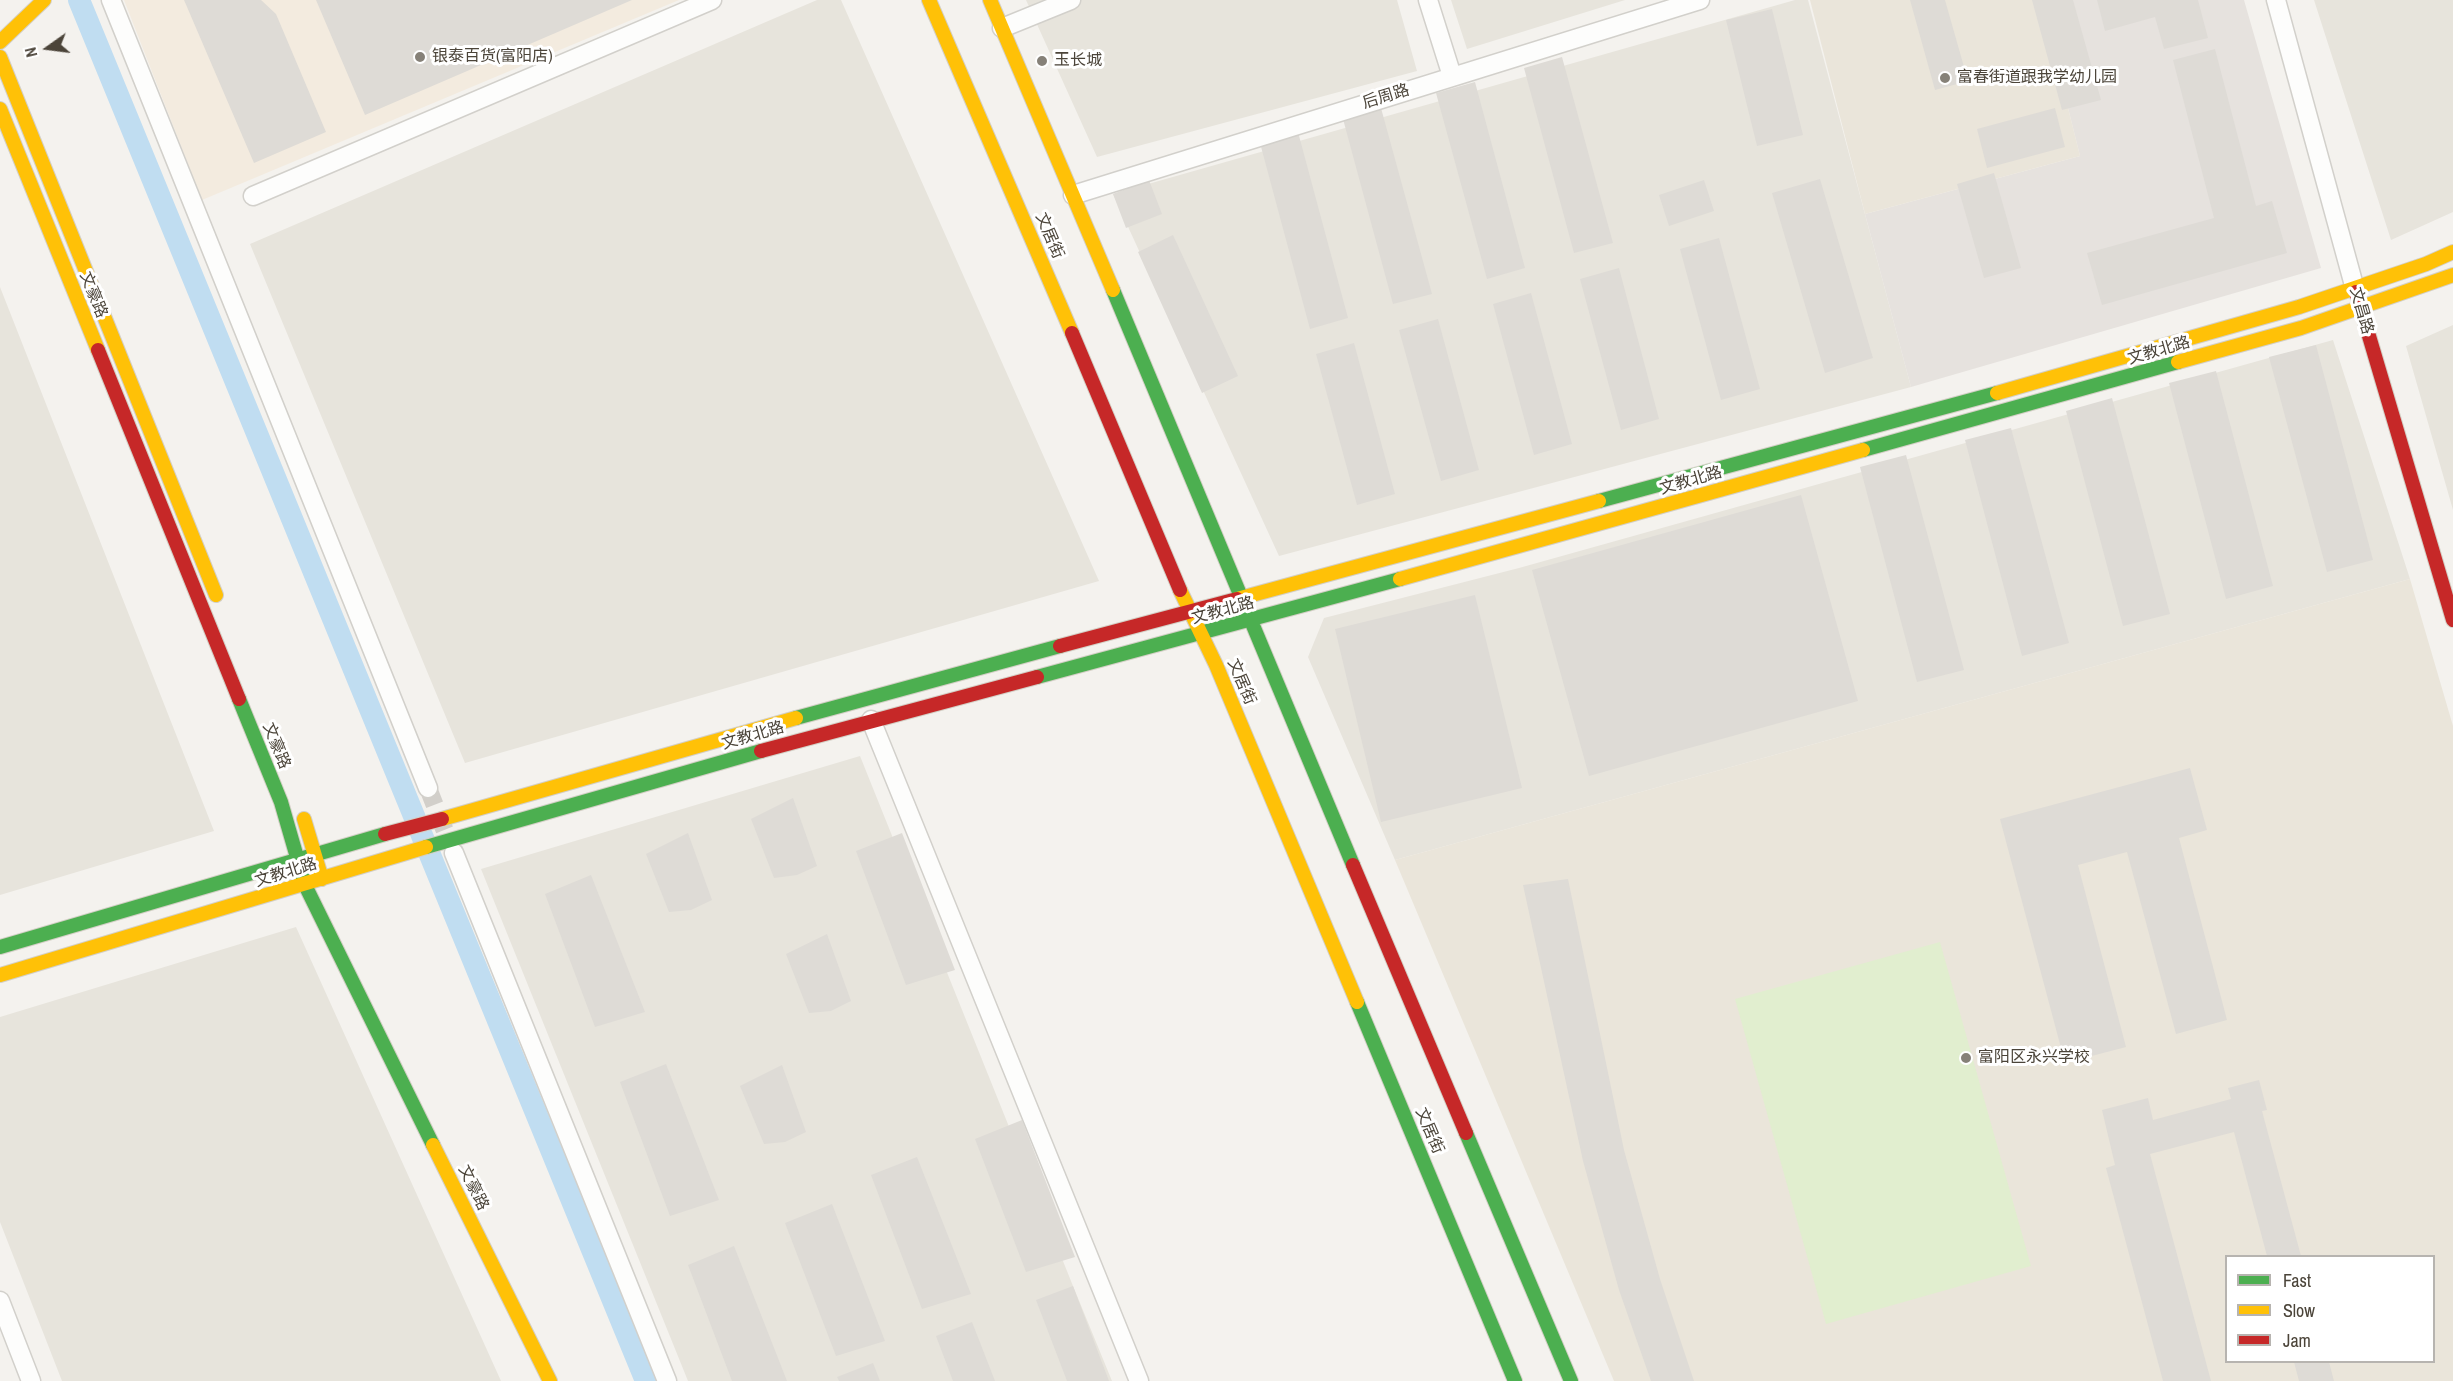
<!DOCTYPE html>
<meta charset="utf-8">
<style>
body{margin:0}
#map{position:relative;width:2453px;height:1381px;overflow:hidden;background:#f4f2ee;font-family:"Archivo Narrow",sans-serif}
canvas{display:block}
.legend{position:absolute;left:2225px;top:1255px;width:210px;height:108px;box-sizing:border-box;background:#fff;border:2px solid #b7b4b0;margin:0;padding:8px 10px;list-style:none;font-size:18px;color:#4b4439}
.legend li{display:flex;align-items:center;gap:12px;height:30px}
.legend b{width:30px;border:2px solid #b7b4b0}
.north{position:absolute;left:18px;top:18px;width:60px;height:60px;-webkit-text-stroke:4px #fff;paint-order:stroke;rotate:256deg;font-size:16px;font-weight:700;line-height:24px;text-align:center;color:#4b4439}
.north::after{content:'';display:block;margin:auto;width:21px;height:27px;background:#4b4439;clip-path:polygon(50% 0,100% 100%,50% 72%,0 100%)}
</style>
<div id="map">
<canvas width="2453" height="1381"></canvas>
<ul class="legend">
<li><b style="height:8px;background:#4caf50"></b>Fast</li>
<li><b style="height:8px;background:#ffc107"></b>Slow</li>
<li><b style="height:8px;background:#c62828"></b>Jam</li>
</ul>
<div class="north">N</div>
</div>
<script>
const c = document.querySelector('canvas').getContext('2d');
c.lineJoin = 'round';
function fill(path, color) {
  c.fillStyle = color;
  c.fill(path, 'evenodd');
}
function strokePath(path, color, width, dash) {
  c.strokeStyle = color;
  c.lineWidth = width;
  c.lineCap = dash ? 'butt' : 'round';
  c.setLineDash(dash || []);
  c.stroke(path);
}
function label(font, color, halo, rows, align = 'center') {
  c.font = font + ' "Archivo Narrow","Noto Sans SC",sans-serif';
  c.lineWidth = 6;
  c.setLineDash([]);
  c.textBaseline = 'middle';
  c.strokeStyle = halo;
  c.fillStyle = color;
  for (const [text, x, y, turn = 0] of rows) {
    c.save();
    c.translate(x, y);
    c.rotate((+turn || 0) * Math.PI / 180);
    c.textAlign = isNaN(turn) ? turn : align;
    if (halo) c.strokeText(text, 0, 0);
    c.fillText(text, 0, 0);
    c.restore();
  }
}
fill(new Path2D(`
 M 817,0 L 841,0 L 1099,581 L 465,763 L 250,244 Z
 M 1026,0 L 1397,0 L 1417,71 L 1097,157 Z
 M 1451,0 L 1625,0 L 1467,49 Z
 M 1795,0 L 1808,0 L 1911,387 L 1279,556 L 1113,194 Z
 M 2314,0 L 2453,0 L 2453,212 L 2391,240 Z
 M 0,287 L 214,831 L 0,895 Z
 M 2453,325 L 2453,510 L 2406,346 Z
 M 2333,340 L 2410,579 L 1395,860 L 1308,657 L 1324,618 L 1519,568 Z
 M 860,756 L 1073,1286 L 1112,1381 L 688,1381 L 481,869 Z
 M 296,927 L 501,1381 L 62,1381 L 0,1222 L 0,1017 Z`), '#e7e4dc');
fill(new Path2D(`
 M 124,0 L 679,0 L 202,200 Z`), '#f3ebdf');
fill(new Path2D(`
 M 2041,0 L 2244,0 L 2321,268 L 1911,387 L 1865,214 L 2080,156 Z`), '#e6e2de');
fill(new Path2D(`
 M 1810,0 L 2041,0 L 2080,156 L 1865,214 Z
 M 2410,579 L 2453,726 L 2453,1381 L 1614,1381 L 1395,860 ZM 2226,1256 L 2434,1256 L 2434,1362 L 2226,1362 Z`), '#eae5da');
fill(new Path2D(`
 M 1940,942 L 2031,1266 L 1826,1324 L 1735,999 Z`), '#e1eecf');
strokePath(new Path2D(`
 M 79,0 L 646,1381`), '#c0ddf1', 22);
fill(new Path2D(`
 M 184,0 L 261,0 L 276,14 L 326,132 L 254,163 Z
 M 316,0 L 632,0 L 365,115 Z
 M 1910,0 L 1945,0 L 1968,81 L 1935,90 Z
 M 2032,0 L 2073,0 L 2101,100 L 2062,110 Z
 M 2097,0 L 2198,0 L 2208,38 L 2164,49 L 2155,17 L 2105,31 Z
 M 1772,9 L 1803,135 L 1757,146 L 1726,20 Z
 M 2215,49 L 2256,206 L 2272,201 L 2287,253 L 2102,305 L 2087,253 L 2214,218 L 2173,60 Z
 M 1562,57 L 1613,243 L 1574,253 L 1524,68 Z
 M 1475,82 L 1525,268 L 1487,279 L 1436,93 Z
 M 1381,108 L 1432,294 L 1393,304 L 1343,119 Z
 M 2055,108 L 2065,147 L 1987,168 L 1977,129 Z
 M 1298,132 L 1348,318 L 1310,329 L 1260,143 Z
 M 1994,173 L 2021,268 L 1984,278 L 1957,184 Z
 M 1820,179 L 1873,358 L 1825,373 L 1772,193 Z
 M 1149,180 L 1162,214 L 1126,228 L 1113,194 Z
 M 1704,180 L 1714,211 L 1669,226 L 1659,195 Z
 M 1173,235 L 1238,376 L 1202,393 L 1138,252 Z
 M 1719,238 L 1760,389 L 1721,400 L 1680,249 Z
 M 1619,268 L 1659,419 L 1621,430 L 1580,279 Z
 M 1531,293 L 1572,444 L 1534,455 L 1493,304 Z
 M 1438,319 L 1479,470 L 1441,481 L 1399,330 Z
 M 1354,343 L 1395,494 L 1357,505 L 1316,354 Z
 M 2316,345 L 2373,560 L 2327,572 L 2269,357 Z
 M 2216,371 L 2273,586 L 2226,599 L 2169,383 Z
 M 2112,398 L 2170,614 L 2123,626 L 2066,411 Z
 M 2011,428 L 2069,643 L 2022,656 L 1965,440 Z
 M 1906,455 L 1964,670 L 1917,682 L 1860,467 Z
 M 1801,495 L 1858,701 L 1589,776 L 1532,570 Z
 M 1475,595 L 1522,788 L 1381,822 L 1335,629 Z
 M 2190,768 L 2207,830 L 2179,838 L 2227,1020 L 2176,1034 L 2127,852 L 2078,865 L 2126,1047 L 2065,1063 L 2000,819 Z
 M 793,798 L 817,866 L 797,875 L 774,878 L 751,819 Z
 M 688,833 L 712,900 L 691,910 L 669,912 L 646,854 Z
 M 902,833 L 955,970 L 906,985 L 856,851 Z
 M 591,875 L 645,1012 L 595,1027 L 545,894 Z
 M 1568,879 L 1624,1150 L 1660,1279 L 1694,1381 L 1651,1381 L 1619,1290 L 1583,1161 L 1523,885 Z
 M 827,934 L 851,1001 L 831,1011 L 809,1013 L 786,954 Z
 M 666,1064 L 719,1200 L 670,1216 L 620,1082 Z
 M 782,1065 L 806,1132 L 785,1142 L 764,1144 L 740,1086 Z
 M 2259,1080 L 2267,1110 L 2262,1111 L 2301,1256 L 2267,1256 L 2234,1132 L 2150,1154 L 2211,1381 L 2163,1381 L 2106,1168 L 2115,1165 L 2102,1110 L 2148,1098 L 2153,1120 L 2231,1099 L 2228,1088 Z
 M 1022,1120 L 1075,1257 L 1026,1272 L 975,1139 Z
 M 917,1157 L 971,1294 L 922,1309 L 871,1175 Z
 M 832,1204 L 885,1341 L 836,1356 L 785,1223 Z
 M 734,1246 L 787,1381 L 732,1381 L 688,1265 Z
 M 1073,1286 L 1109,1381 L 1067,1381 L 1036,1300 Z
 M 972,1322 L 995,1381 L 953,1381 L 936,1336 Z
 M 2294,1362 L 2329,1362 L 2334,1381 L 2299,1381 Z
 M 873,1363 L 880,1381 L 839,1381 L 837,1377 Z`), '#dedbd6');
strokePath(new Path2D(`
 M 428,788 L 445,831`), '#d2cfca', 18, [18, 9]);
const street = new Path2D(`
 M 111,0 L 428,788
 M 1428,0 L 1452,76
 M 2276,0 L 2355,289
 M 1002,28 L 1071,0
 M 1073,195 L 1700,0
 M 253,196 L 712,0
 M 871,720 L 1139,1381
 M 454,853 L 667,1381
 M 0,1301 L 31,1381`);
const fast = new Path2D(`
 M 1113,290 L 1353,865
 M 1863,450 L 2178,362
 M 1599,501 L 1997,393
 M 1037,677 L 1400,579
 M 239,699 L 281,802 L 305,885 L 433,1145
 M 796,718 L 1060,646
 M 426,847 L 761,751
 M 0,947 L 385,834
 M 1357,1002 L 1515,1381
 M 1466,1133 L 1571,1381`);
const slow = new Path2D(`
 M 929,0 L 1072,333
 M 990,0 L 1113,290
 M 0,42 L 44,0
 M 0,57 L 216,595
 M 0,109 L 98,350
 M 2178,362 L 2301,328 L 2453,275
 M 1997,393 L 2299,307 L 2426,264 L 2453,252
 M 1400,579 L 1863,450
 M 1180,590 L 1216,665 L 1357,1002
 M 1237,599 L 1599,501
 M 304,819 L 322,879
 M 442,819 L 796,718
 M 0,975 L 426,847
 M 433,1145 L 550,1381`);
const jam = new Path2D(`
 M 2356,292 L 2453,620
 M 1072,333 L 1180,590
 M 98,350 L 239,699
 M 1060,646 L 1237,599
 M 761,751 L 1037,677
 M 1353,865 L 1466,1133`);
strokePath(street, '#d2d0cb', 21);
strokePath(fast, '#d3cfc5', 16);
strokePath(slow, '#d3cfc5', 16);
strokePath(jam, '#d3cfc5', 16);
strokePath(street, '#fdfdfc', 18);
strokePath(fast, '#4caf50', 14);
strokePath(slow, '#ffc107', 14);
strokePath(jam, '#c62828', 14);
const jamBridge = new Path2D(`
 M 385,834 L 442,819`);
strokePath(jamBridge, '#d3cfc5', 16, []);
strokePath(jamBridge, '#c62828', 14);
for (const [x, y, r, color] of [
 [420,57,6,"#868178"],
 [1042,61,6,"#868178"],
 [1945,78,6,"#868178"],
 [1966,1058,6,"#868178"]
]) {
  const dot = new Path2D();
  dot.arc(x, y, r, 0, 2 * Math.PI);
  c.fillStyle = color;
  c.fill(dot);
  strokePath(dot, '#fff', 2);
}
label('16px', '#4b4439', '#fff', [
 ["银泰百货(富阳店)",432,57],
 ["玉长城",1054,61],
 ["富春街道跟我学幼儿园",1957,78],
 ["富阳区永兴学校",1978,1058]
], 'left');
label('16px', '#4b4439', '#fff', [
 ["后周路",1386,97,-17],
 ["文居街",1049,236,67],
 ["文豪路",93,295,68],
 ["文昌路",2361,311,74],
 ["文教北路",2159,351,-16],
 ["文教北路",1691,481,-16],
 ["文教北路",1223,611,-15],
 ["文居街",1241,682,67],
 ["文教北路",753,736,-16],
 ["文豪路",276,746,68],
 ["文教北路",286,873,-17],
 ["文居街",1429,1131,67],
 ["文豪路",473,1188,64]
]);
</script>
